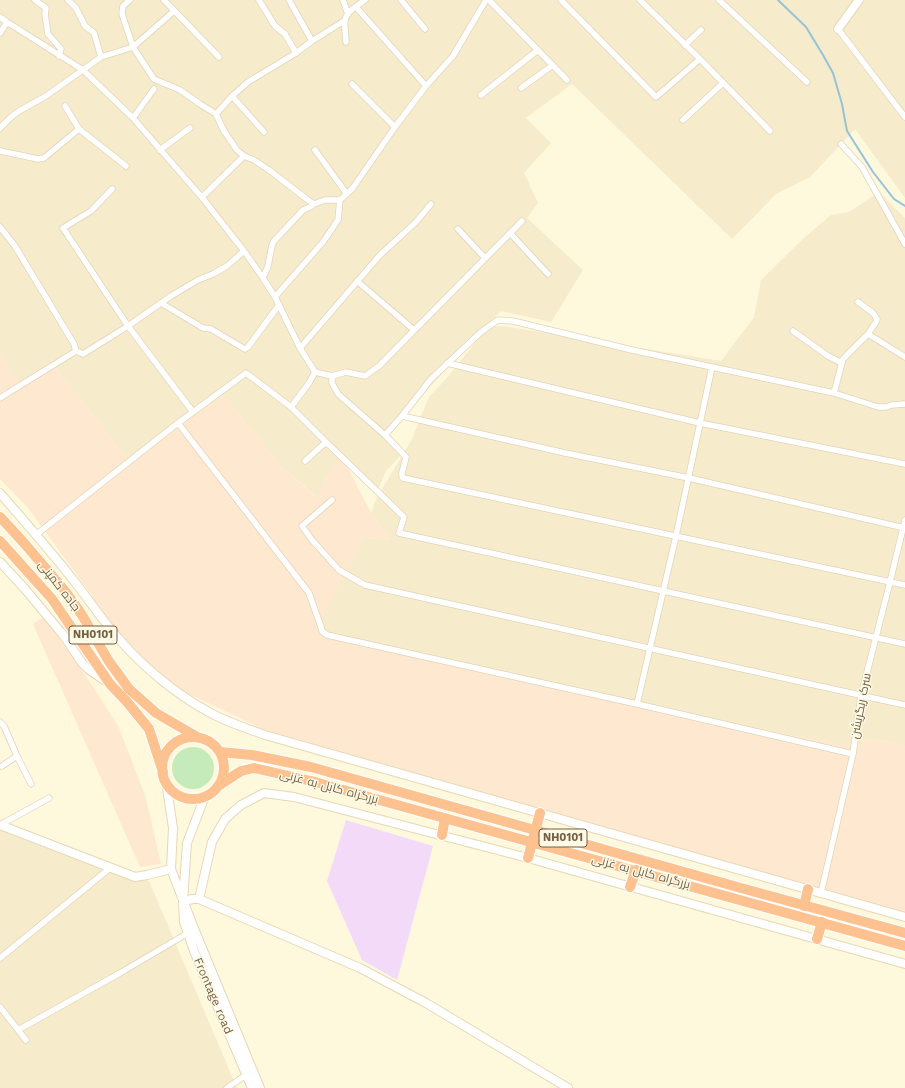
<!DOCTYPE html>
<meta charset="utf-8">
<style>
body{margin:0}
canvas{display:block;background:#fef8dd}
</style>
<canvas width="905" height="1088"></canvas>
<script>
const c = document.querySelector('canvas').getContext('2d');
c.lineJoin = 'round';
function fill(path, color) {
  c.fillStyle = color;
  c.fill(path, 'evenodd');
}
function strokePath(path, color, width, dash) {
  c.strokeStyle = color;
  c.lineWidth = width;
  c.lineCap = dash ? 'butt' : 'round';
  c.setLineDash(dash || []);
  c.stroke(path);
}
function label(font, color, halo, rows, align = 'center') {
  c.font = font + ' "Work Sans",Cairo,sans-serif';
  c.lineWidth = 3;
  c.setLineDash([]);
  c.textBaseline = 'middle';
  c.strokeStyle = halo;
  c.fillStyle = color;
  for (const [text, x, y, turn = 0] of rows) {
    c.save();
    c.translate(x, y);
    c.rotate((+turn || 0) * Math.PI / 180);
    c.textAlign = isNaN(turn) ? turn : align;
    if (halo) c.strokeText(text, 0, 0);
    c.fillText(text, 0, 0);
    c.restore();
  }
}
fill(new Path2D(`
 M 0,0 L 905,0 L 905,198 L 855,129 L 810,177 L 776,194 L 732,239 L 572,84 L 526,118 L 551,143 L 524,173 L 538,203 L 527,218 L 583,270 L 551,322 L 501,311 L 384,436 L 401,455 L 386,471 L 377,492 L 342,456 L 326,478 L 317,497 L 283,468 L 224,396 L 129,461 L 53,364 L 20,383 L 0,355 Z
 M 879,192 L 905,218 L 905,745 L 868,738 L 856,749 L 509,675 L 315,631 L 355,554 L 365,538 L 390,540 L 371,513 L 377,497 L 411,441 L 429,397 L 445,380 L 488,327 L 503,326 L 721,361 L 754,317 L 761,280 L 805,237 L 831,215 L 849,212 Z
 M 0,824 L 105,865 L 149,881 L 237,1088 L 0,1088 Z`), '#f6ebcb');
fill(new Path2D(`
 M 0,355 L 20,383 L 53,364 L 129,461 L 224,396 L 283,468 L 316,497 L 328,475 L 341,454 L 371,513 L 390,540 L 365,538 L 355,554 L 316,631 L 509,675 L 856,749 L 868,738 L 905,745 L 905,914 L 263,729 L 151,676 L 28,508 L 0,479 Z
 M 44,617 L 96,691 L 119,728 L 145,795 L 161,864 L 140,867 L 33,624 Z`), '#ffe8d0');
fill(new Path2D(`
 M 346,820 L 433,846 L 397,980 L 362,960 L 327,881 Z`), '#f4daf9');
fill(new Path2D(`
 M172 768a21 21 0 1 1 42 0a21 21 0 1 1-42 0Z`), '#c5ebbb');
strokePath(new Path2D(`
 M 778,0 L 806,27 L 823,55 L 833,73 L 842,104 L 847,131 L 873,172 L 894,199 L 905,206`), '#97c2da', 2);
const street = new Path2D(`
 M 35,0 L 46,8 L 45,14 L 48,34 L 61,49 L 59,56
 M 68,0 L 76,8 L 85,26 L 94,33 L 101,57
 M 130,0 L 123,6 L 122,14 L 133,47 L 154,79 L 180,90 L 200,104 L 216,114 L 224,131 L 237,150 L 244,156 L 254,160 L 269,170 L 308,200 L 314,204 L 325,200 L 340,200
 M 164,0 L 219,57
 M 259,0 L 275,26 L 285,34 L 296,53
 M 289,0 L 312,41
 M 343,0 L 348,14
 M 401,0 L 425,29
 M 489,0 L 567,80
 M 561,0 L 656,97 L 700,59
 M 640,0 L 700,59 L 770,131
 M 719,0 L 807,82
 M 356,7 L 426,86
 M 0,17 L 7,22 L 83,70 L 133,118 L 204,200 L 244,251 L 263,278 L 275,297 L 300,348 L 315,372 L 309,383 L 291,407
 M 838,29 L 905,117
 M 0,33 L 7,22
 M 346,42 C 346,38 344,23 345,20 C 347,11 358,5 365,0
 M 685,45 L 701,30
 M 352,84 L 395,127
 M 521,88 L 553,65
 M 481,95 L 538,50
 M 232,96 L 264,132
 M 65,106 L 79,129 L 126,166
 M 216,114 L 232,96 L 248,82 L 296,53 L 312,41 L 344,21
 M 133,118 L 154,89
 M 683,120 L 723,83
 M 0,128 L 11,117 L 19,111 L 46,96 L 101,57 L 133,47 L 174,11
 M 841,144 L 862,167 L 905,244
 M 160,150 L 190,128
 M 315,150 L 347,194
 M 0,151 L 38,159 L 44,158 L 79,129
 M 112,189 L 91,211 L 63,228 L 128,326 L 193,412
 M 202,197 L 244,156
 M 0,227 L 15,246 L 74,344 L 76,351 L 0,398
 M 458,229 L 485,258
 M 510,233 L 548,274
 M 263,278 L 268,266 L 272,245 L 274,241 L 303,210 L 310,207 L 314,204
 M 357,281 L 414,330
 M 275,297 L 323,242 L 338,220 L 340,200 L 352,189 L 395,127 L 426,86 L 453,56 L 486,0
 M 161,303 L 203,328 L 211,329 L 243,348 L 245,349 L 248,347 L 279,305
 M 793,331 L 828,356 L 842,363
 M 868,334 L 905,357
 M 300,348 L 380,255 L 416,222 L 431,204
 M 76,351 L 83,354 L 128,326 L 171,296 L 198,280 L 213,274 L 227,266 L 244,251
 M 447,363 L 700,423 L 905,464
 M 315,372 L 332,376 L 346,372 L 365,376 L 379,366 L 522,221
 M 332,376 L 332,383 L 338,394 L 385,435
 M 834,393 L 843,359 L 868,334 L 876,322 L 877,319 L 873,313 L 858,302
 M 905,404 L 892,405 L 886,407 L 878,407 L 834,393 L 632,350 L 513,321 L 498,320 L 481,332 L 431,379 L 402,416 L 385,435 L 406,457 L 402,473 L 402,476 L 403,478 L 905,585
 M 402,416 L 565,453 L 689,478 L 905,528
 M 178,423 L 309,593 L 321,627 L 322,631 L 327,635 L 637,704 L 853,754
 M 305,461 L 326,442
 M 332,500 L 303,525 L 302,526 L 312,540 L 339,570 L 365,585 L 905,705
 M 37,534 L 178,423 L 246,373 L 291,407 L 326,442 L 404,517 L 399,533 L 905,644
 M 637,704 L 676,536 L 712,367
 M 0,722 L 4,726 L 17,756 L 31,784
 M 2,766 L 17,756
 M 0,825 L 49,798
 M 821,893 L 853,754 L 861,696 L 890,582 L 905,520
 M 0,958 L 110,868
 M 0,1007 L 26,1040
 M 18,1030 L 120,973 L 188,933
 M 227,1088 L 246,1075`);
const secondary = new Path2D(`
 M 838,29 L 859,0
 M 0,493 C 24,521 48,548 71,577 C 87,597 102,620 119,639 C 143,667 177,695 209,712 C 226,722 246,728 265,735 L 905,917
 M 0,562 L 25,589 L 64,636 L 82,663 L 88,669 L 107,682
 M 166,782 L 173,828 L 171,869 L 195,931 L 260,1088
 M 205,796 L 187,843 L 183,901 L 184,922 L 194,951 L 252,1088
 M 0,825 L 135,877 L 147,875 L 171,869
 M 199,899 L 212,842 L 225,819 L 241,805 L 264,793 L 294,797 L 528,858 L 905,964
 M 183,901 L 193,899 L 199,899 L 360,968 L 426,1003 L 568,1088`);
const highway = new Path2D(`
 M 0,517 L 24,543 L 65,591 L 82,615 L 108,660 L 129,689 L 156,713 L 199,738
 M 0,541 L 52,599 L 110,684 L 128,703 L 149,729 L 163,772
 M162 768a31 31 0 1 1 62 0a31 31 0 1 1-62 0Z
 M 220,752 L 252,755 L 311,767 L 741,888 L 905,933
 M 218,786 L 241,771 L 254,768 L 311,781 L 905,946
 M 442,835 L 445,818
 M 528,858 L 540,813
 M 630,887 L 636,870
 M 804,906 L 808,889
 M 817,939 L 822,922`);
strokePath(street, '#e2d4b9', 7);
strokePath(secondary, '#e7d7b6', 10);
strokePath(highway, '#fff', 12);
strokePath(street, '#fff', 5.5);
strokePath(secondary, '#fff', 8);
strokePath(highway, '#fdc28f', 10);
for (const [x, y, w] of [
 [93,635,48],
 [563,838,48]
]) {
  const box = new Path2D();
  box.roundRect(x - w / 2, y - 9, w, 18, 3);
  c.fillStyle = '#fffae5';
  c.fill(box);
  strokePath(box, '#745f44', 1);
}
label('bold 11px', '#745f44', null, [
 ["NH0101",93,635],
 ["NH0101",563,838]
]);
label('12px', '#745f44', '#fffae5', [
 ["جاده کمپنی",59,586,52],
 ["سرک ریگریشن",861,706,-79],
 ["بزرگراه کابل به غزنی",329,787,15],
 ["بزرگراه کابل به غزنی",641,872,15],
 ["Frontage road",213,996,67]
]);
</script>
